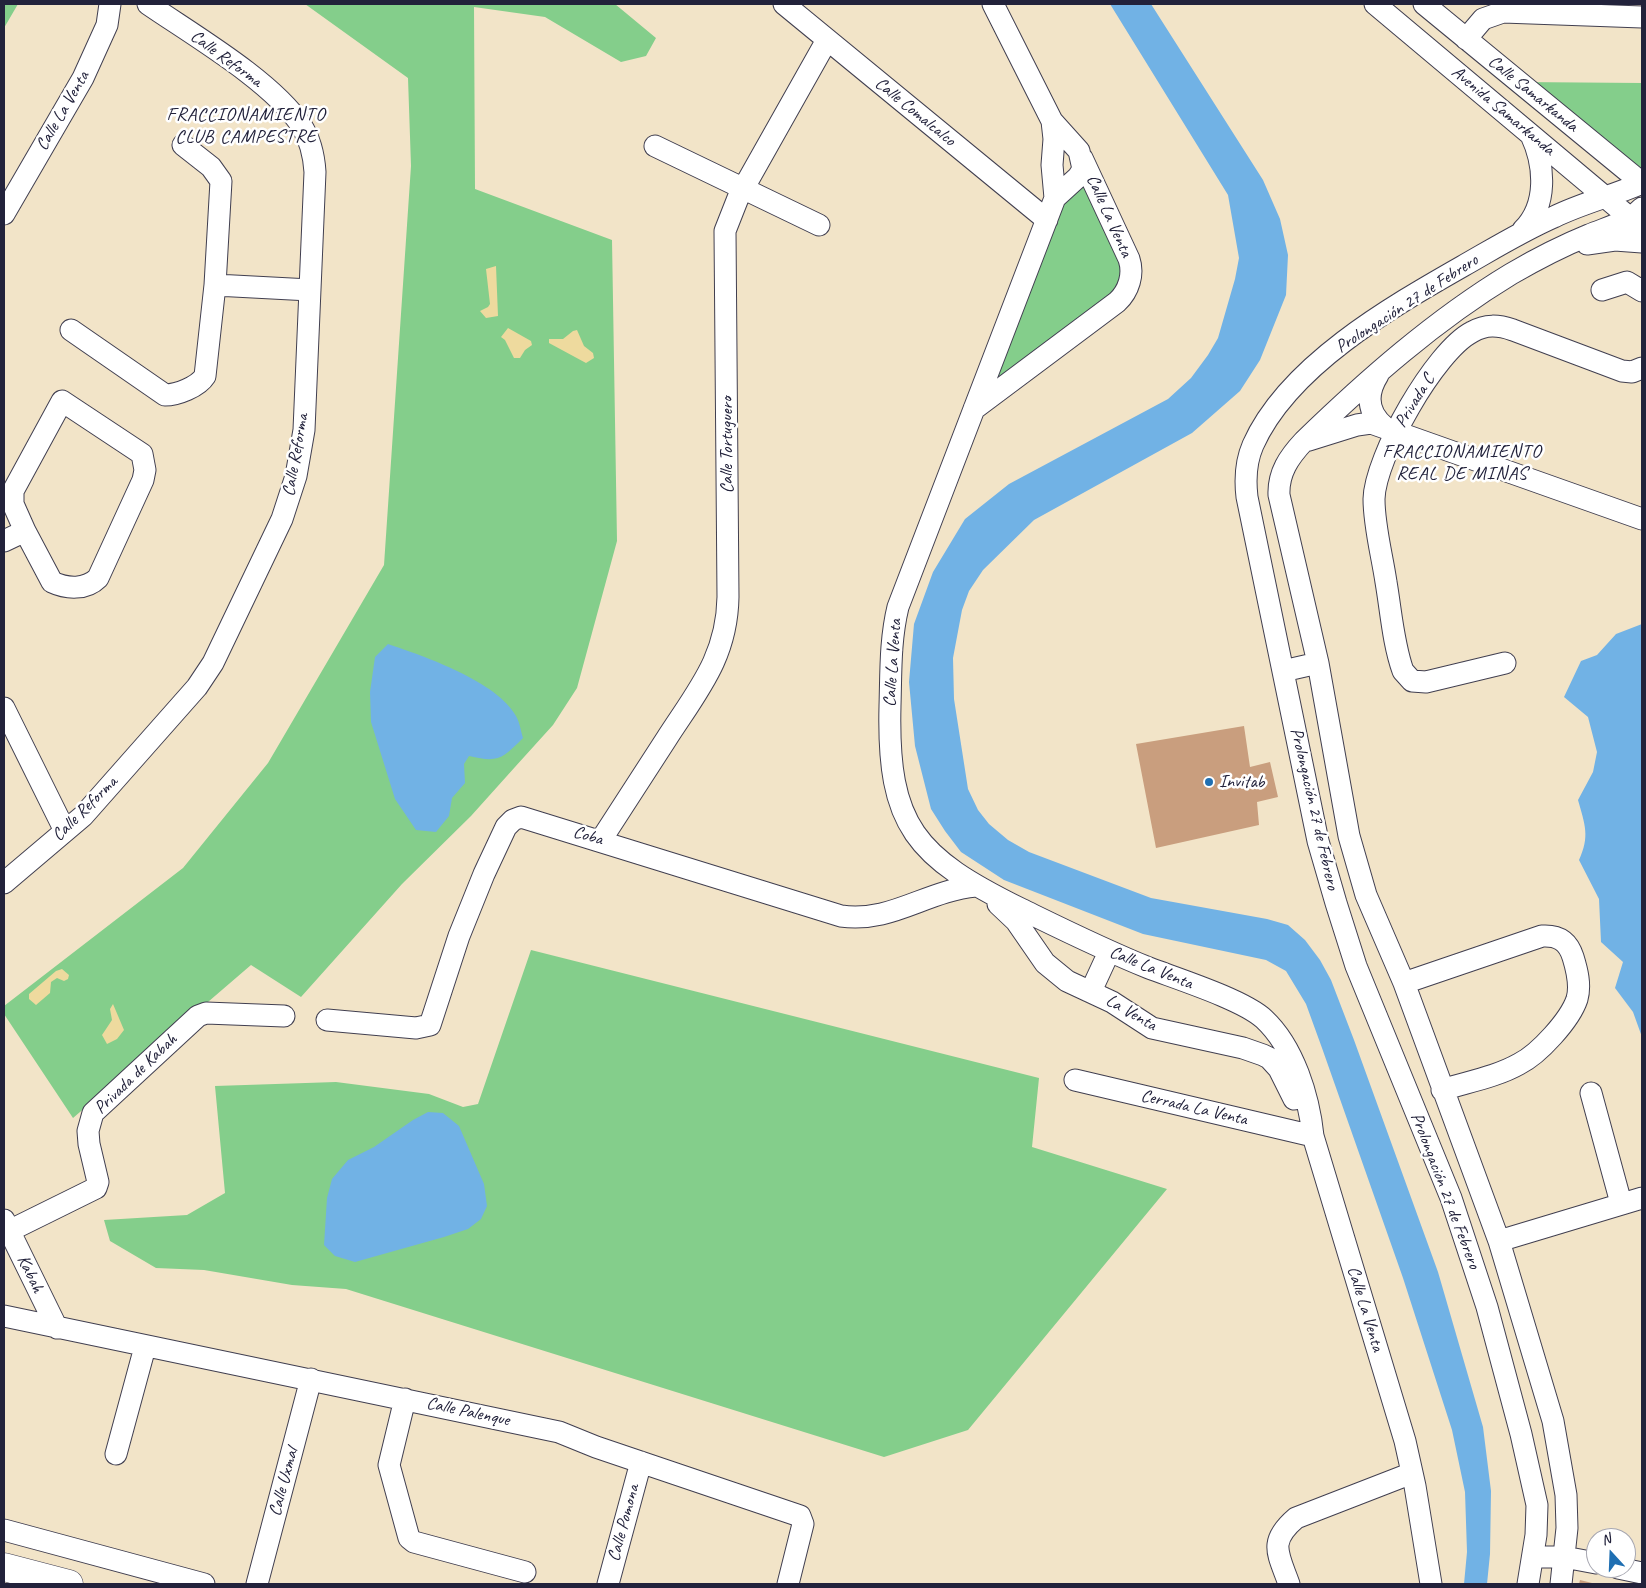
<!DOCTYPE html>
<meta charset="utf-8">
<style>
body{margin:0}
#map{position:relative;width:1646px;height:1588px;overflow:hidden;background:#f2e4c8;font-family:Caveat,sans-serif}
canvas{display:block}
.frame{position:absolute;inset:0;border:5px solid #22223b;pointer-events:none}
.north{position:absolute;left:1586px;top:1528px;width:50px;height:50px;box-sizing:border-box;background:#fff;border:1px solid #a7a7b1;border-radius:50%;rotate:340deg;font-size:14px;font-weight:700;line-height:20px;text-align:center;color:#22223b}
.north::after{content:'';display:block;margin:auto;width:18px;height:22px;background:#1f6fb2;clip-path:polygon(50% 0,100% 100%,50% 72%,0 100%)}
</style>
<div id="map">
<canvas width="1646" height="1588"></canvas>
<div class="frame"></div>
<div class="north">N</div>
</div>
<script>
const c = document.querySelector('canvas').getContext('2d');
c.lineJoin = 'round';
function fill(path, color) {
  c.fillStyle = color;
  c.fill(path, 'evenodd');
}
function strokePath(path, color, width, dash) {
  c.strokeStyle = color;
  c.lineWidth = width;
  c.lineCap = dash ? 'butt' : 'round';
  c.setLineDash(dash || []);
  c.stroke(path);
}
function label(font, color, halo, rows, align = 'center') {
  c.font = font + ' Caveat,sans-serif';
  c.lineWidth = 5;
  c.setLineDash([]);
  c.textBaseline = 'middle';
  c.strokeStyle = halo;
  c.fillStyle = color;
  for (const [text, x, y, turn = 0] of rows) {
    c.save();
    c.translate(x, y);
    c.rotate((+turn || 0) * Math.PI / 180);
    c.textAlign = isNaN(turn) ? turn : align;
    if (halo) c.strokeText(text, 0, 0);
    c.fillText(text, 0, 0);
    c.restore();
  }
}
fill(new Path2D(`
 M 4,4 L 18,4 L 4,28 Z
 M 305,4 L 615,4 L 656,38 L 646,56 L 621,62 L 545,17 L 474,7 L 475,189 L 612,240 L 617,541 L 577,688 L 553,725 L 515,767 L 471,816 L 402,884 L 301,997 L 251,965 L 73,1118 L 4,1014 L 4,1006 L 183,868 L 268,763 L 384,565 L 411,166 L 408,78 Z
 M 1519,82 L 1642,83 L 1642,183 Z
 M 1091,176 L 1130,280 L 974,409 L 1055,198 Z
 M 531,950 L 1039,1078 L 1032,1147 L 1167,1189 L 968,1430 L 884,1457 L 346,1289 L 292,1285 L 204,1270 L 156,1268 L 110,1241 L 104,1220 L 187,1215 L 225,1193 L 215,1086 L 336,1082 L 429,1094 L 463,1107 L 478,1104 Z`), '#84ce8b');
fill(new Path2D(`
 M 496,266 L 498,316 L 486,318 L 480,311 L 488,307 L 490,304 L 486,269 Z
 M 508,328 L 531,341 L 532,345 L 525,350 L 520,358 L 514,358 L 505,340 L 501,337 Z
 M 577,330 L 584,346 L 593,353 L 594,358 L 586,363 L 549,343 L 549,339 L 563,339 L 573,331 Z
 M 62,969 L 69,975 L 68,979 L 64,981 L 57,978 L 51,982 L 50,993 L 36,1005 L 29,999 L 29,994 L 56,971 Z
 M 113,1004 L 124,1030 L 117,1039 L 107,1044 L 102,1035 L 112,1020 L 110,1009 Z`), '#eeda9e');
fill(new Path2D(`
 M 1110,4 L 1151,4 L 1263,180 L 1280,219 L 1288,255 L 1286,295 L 1260,360 L 1240,391 L 1192,433 L 1034,520 L 983,570 L 969,591 L 962,610 L 953,658 L 954,699 L 968,789 L 978,810 L 989,824 L 1008,840 L 1029,852 L 1151,898 L 1267,919 L 1288,925 L 1305,940 L 1320,960 L 1331,980 L 1354,1040 L 1438,1272 L 1483,1427 L 1491,1491 L 1490,1554 L 1487,1584 L 1464,1584 L 1467,1552 L 1465,1492 L 1452,1430 L 1403,1278 L 1322,1048 L 1306,1004 L 1286,971 L 1266,960 L 1143,934 L 1004,880 L 961,852 L 945,831 L 931,809 L 915,746 L 909,682 L 914,624 L 933,572 L 965,519 L 1009,484 L 1168,399 L 1191,378 L 1208,355 L 1218,338 L 1235,279 L 1239,258 L 1228,195 Z
 M 1642,624 L 1642,1037 L 1633,1012 L 1615,988 L 1623,962 L 1601,942 L 1599,899 L 1579,860 C 1590,836 1585,825 1578,800 L 1593,772 L 1597,752 L 1588,717 L 1564,697 L 1581,661 L 1597,655 L 1616,634 Z
 M 388,644 C 424,656 498,682 516,716 C 520,723 521,732 523,738 C 502,759 498,763 469,756 L 464,764 L 465,783 L 452,798 L 449,816 L 436,832 L 416,830 L 395,799 L 371,722 L 370,692 L 375,657 Z
 M 428,1112 L 443,1113 L 459,1126 L 484,1184 L 487,1206 L 481,1219 L 468,1229 L 444,1237 L 355,1262 L 335,1256 L 324,1245 L 327,1198 L 332,1179 L 348,1160 L 374,1147 L 413,1120 Z`), '#71b2e5');
fill(new Path2D(`
 M 1244,726 L 1250,767 L 1270,762 L 1278,797 L 1257,802 L 1259,825 L 1156,848 L 1136,744 Z
 M 1580,1580 L 1596,1584 L 1579,1584 Z`), '#c99e7e');
const minor = new Path2D(`
 M 784,4 L 1047,220
 M 993,4 L 1052,121 L 1079,151 L 1083,169 L 1078,177 L 1055,198 L 898,607 C 890,640 891,672 890,706 C 887,827 916,857 1021,909 C 1064,930 1104,950 1149,968 C 1178,979 1244,1000 1264,1019 C 1294,1047 1309,1097 1313,1136 L 1405,1441 L 1415,1486 L 1431,1584
 M 1375,4 L 1642,228
 M 1424,4 L 1642,183
 M 1466,39 L 1483,19 L 1503,12 L 1642,17
 M 1052,121 L 1054,139 L 1052,165 L 1055,198
 M 655,146 L 819,225
 M 4,214 L 83,78 L 107,25 L 110,4
 M 1523,230 C 1548,205 1545,165 1531,135
 M 1587,244 L 1615,240 L 1642,242
 M 215,285 L 310,290
 M 1602,290 L 1627,282 L 1642,291
 M 71,330 L 165,395 C 177,395 198,387 205,376 L 215,285 L 221,181 L 211,167 L 183,145
 M 1378,375 C 1366,394 1367,413 1385,427
 M 974,409 L 1117,302 C 1129,291 1134,274 1129,259 L 1082,158
 M 1309,440 L 1357,425 L 1371,423 L 1642,519
 M 4,541 L 25,531 L 13,504 L 13,491 L 62,401 L 142,454 L 145,470 L 143,480 L 98,578 C 86,590 67,589 52,582 L 25,531
 M 1505,663 L 1426,682 L 1412,681 L 1403,671 C 1393,643 1391,611 1386,582 C 1382,555 1374,526 1374,499 C 1375,457 1435,351 1472,332 C 1486,324 1498,325 1513,330 L 1622,371 L 1632,372 L 1642,368
 M 1283,671 L 1318,663
 M 4,708 L 65,831
 M 601,840 C 623,806 645,772 667,738 C 698,690 727,657 728,597 L 725,231 L 738,198 L 827,40
 M 4,883 L 83,816 L 197,687 L 213,663 L 282,519 L 296,476 L 304,430 L 315,172 C 314,156 310,139 301,125 C 272,81 193,35 148,4
 M 998,904 L 1016,921 L 1045,963 L 1067,981 L 1112,1002 L 1152,1028 L 1243,1048 L 1263,1055 L 1269,1058 L 1279,1069 L 1294,1099
 M 1404,983 L 1542,936 C 1558,935 1568,941 1573,957 C 1577,970 1581,985 1577,999 C 1570,1020 1539,1054 1519,1064 C 1496,1077 1467,1082 1442,1090
 M 1091,991 L 1109,952
 M 327,1020 L 416,1028 L 430,1025 L 459,936 L 484,874 L 506,827 L 513,820 L 521,817 L 841,916 C 892,923 925,891 976,886
 M 1075,1080 L 1313,1136
 M 1591,1093 L 1621,1203
 M 4,1220 L 57,1328
 M 9,1231 L 96,1188 L 98,1182 L 89,1144 L 88,1131 L 93,1113 L 198,1016 L 206,1013 L 284,1016
 M 1499,1241 L 1642,1198
 M 4,1316 L 559,1432 L 596,1447 L 800,1516 L 803,1524 L 788,1584
 M 405,1399 L 389,1465 L 409,1538 L 414,1542 L 525,1572
 M 116,1454 L 145,1347
 M 4,1530 L 204,1584
 M 1533,1557 L 1564,1557 L 1596,1563
 M 1618,1568 L 1642,1573
 M 257,1584 L 311,1379
 M 608,1584 L 641,1462
 M 1289,1584 C 1278,1553 1268,1542 1296,1518 L 1412,1473
 M 1528,1584 L 1536,1535 L 1537,1505 L 1521,1434 L 1487,1307 L 1451,1198 L 1356,966 L 1336,903 L 1318,841 L 1247,497 C 1245,480 1246,461 1253,445 C 1288,366 1391,307 1463,266 C 1493,249 1522,231 1554,217 C 1582,203 1613,196 1642,183
 M 1561,1584 L 1567,1528 L 1566,1495 L 1553,1421 L 1499,1241 L 1404,983 L 1366,895 L 1349,836 L 1318,663 L 1279,495 C 1278,473 1289,457 1304,441 C 1367,380 1435,320 1511,274 C 1535,260 1562,246 1589,235 C 1608,227 1627,223 1642,208`);
const major = new Path2D(`
 M 4,1567 L 69,1584`);
strokePath(minor, '#413f50', 23);
strokePath(major, '#413f50', 29);
strokePath(minor, '#fff', 21);
strokePath(major, '#fff', 28);
for (const [x, y, r, color] of [
 [1209,782,5,"#1f6fb2"]
]) {
  const dot = new Path2D();
  dot.arc(x, y, r, 0, 2 * Math.PI);
  c.fillStyle = color;
  c.fill(dot);
  strokePath(dot, '#fff', 2);
}
label('18px', '#22223b', '#fff', [
 ["Calle Reforma",226,59,36],
 ["Calle Samarkanda",1533,94,39],
 ["Calle La Venta",63,111,-60],
 ["Avenida Samarkanda",1503,111,40],
 ["Calle Comalcalco",915,112,39],
 ["Calle La Venta",1109,216,66],
 ["Prolongación 27 de Febrero",1407,304,-33],
 ["Privada C",1415,401,-58],
 ["Calle Tortuguero",727,445,-90],
 ["Calle Reforma",296,455,-80],
 ["Calle La Venta",893,663,-86],
 ["Calle Reforma",85,809,-45],
 ["Prolongación 27 de Febrero",1314,809,77],
 ["Coba",588,836,17],
 ["Calle La Venta",1151,968,22],
 ["La Venta",1131,1013,30],
 ["Privada de Kabah",136,1074,-44],
 ["Cerrada La Venta",1194,1108,13],
 ["Prolongación 27 de Febrero",1445,1191,69],
 ["Kabah",30,1274,64],
 ["Calle La Venta",1365,1309,73],
 ["Calle Palenque",468,1412,12],
 ["Calle Uxmal",284,1482,-75],
 ["Calle Pomona",624,1523,-75]
]);
label('18px', '#22223b', '#fff', [
 ["Invitab",1219,782]
], 'left');
c.letterSpacing = '1px';
label('19px', '#22223b', '#fff', [
 ["FRACCIONAMIENTO",246,115],
 ["CLUB CAMPESTRE",246,137],
 ["FRACCIONAMIENTO",1462,452],
 ["REAL DE MINAS",1462,474]
]);
c.letterSpacing = '0px';
</script>
